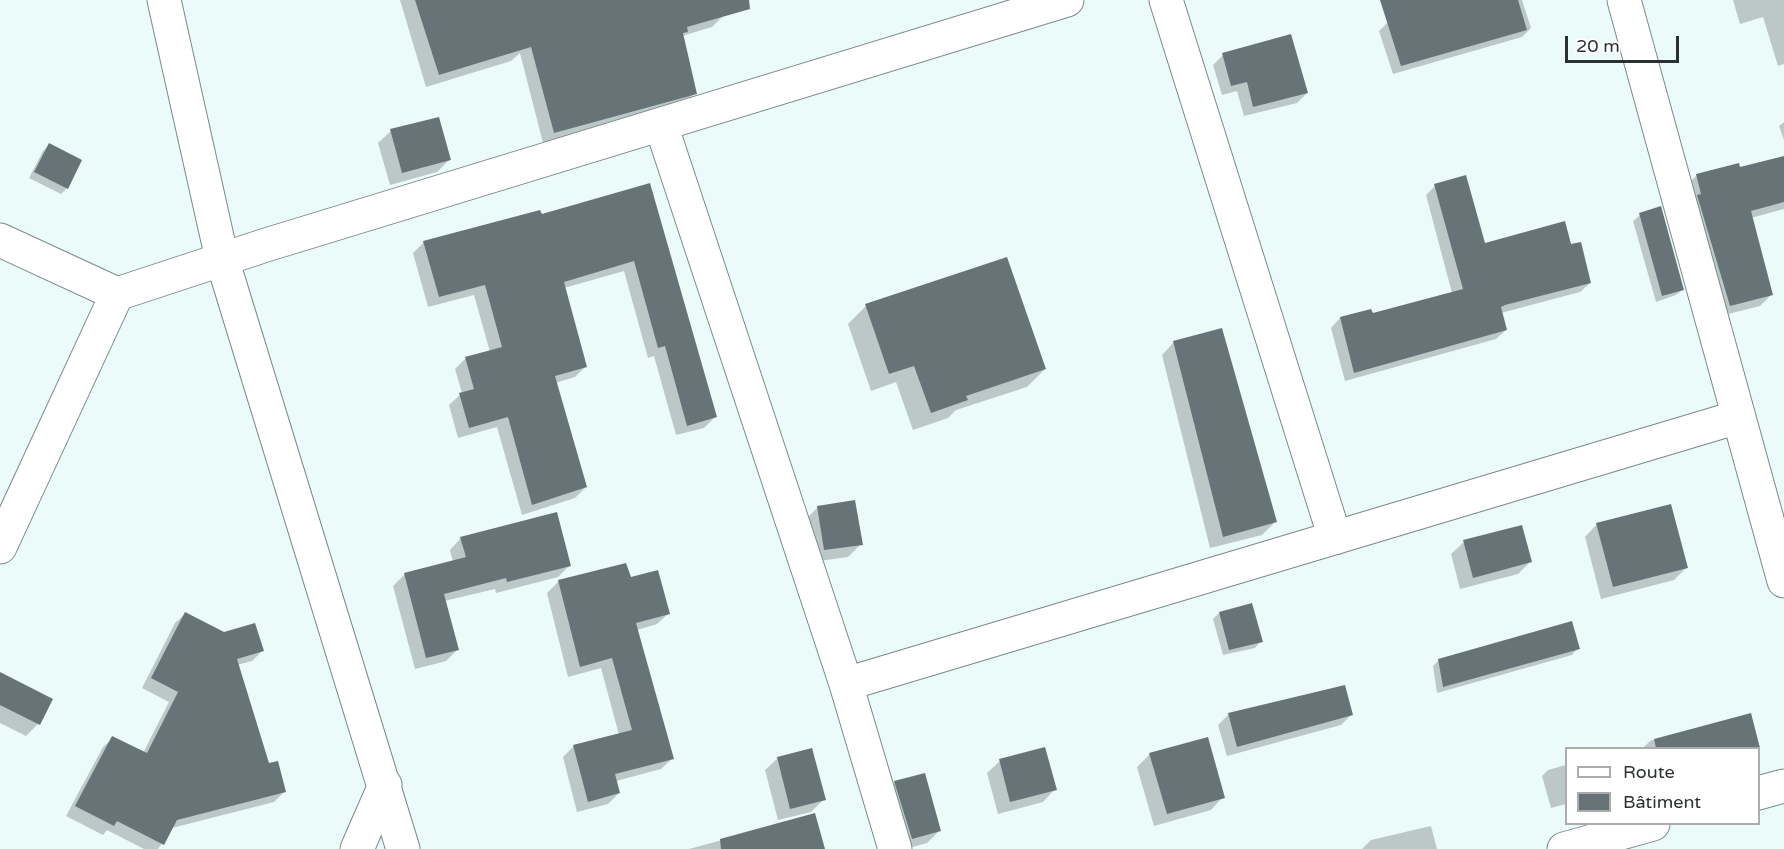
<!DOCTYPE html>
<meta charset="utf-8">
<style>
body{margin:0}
#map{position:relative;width:1784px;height:849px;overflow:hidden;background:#eafbf9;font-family:"Varela Round",sans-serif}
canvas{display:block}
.legend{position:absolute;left:1565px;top:747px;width:195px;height:78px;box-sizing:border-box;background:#fff;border:2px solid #aaadac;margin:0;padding:8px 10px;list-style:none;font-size:18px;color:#2a3130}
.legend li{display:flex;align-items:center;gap:12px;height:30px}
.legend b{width:30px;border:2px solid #aaadac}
.scale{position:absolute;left:1565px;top:36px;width:114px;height:27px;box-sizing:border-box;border:3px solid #2a3130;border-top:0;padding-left:8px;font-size:18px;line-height:21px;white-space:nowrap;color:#2a3130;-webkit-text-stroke:4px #fff;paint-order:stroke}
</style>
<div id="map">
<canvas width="1784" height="849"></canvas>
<ul class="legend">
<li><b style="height:8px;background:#fff"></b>Route</li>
<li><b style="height:16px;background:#667478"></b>Bâtiment</li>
</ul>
<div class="scale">20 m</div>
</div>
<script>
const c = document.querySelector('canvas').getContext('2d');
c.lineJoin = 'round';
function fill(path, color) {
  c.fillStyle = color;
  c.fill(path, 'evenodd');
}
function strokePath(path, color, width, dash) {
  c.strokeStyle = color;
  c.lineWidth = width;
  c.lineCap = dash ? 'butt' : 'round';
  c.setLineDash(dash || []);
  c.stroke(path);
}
fill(new Path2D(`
 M 400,0 L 719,0 L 723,16 L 712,27 L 682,36 L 695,93 L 684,104 L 543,143 L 520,53 L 511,61 L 426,87 Z
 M 1448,0 L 1522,0 L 1531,28 L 1522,37 L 1393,74 L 1379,31 L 1388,22 Z
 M 1733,0 L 1784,0 L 1784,64 L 1778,66 L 1763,17 L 1740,24 Z
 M 1223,55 L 1307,93 L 1297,103 L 1244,116 L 1237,91 L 1222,95 L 1213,65 Z
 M 1784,122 L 1784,140 L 1779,126 Z
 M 391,131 L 449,160 L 437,172 L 390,185 L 378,143 Z
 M 49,145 L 67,188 L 61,194 L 29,178 L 43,151 Z
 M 1784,158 L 1784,209 L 1751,218 L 1771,295 L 1760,306 L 1720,316 L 1686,186 L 1697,175 L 1739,169 Z
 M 649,185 L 715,417 L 704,428 L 676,435 L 654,356 L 648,358 L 624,271 L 564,288 L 586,366 L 575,377 L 555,383 L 586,487 L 575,498 L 522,515 L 497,427 L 458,438 L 449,405 L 462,393 L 455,369 L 466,358 L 490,352 L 474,295 L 428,307 L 413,253 L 424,242 L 541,216 Z
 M 1435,186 L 1484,244 L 1570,246 L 1590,283 L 1580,292 L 1501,313 L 1506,330 L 1496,339 L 1345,381 L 1331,328 L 1340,318 L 1372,315 L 1452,293 L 1426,195 Z
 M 1640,215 L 1683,289 L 1676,295 L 1656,302 L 1633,221 Z
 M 866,306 L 1045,369 L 1027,387 L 956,410 L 948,418 L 913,430 L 896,382 L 871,391 L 848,324 Z
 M 1174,342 L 1275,522 L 1262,535 L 1210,548 L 1162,355 Z
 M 817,508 L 861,544 L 848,557 L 812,562 L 805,520 Z
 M 1597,524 L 1686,568 L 1674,580 L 1601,599 L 1585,537 Z
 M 461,538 L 569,566 L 558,577 L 496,593 L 495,589 L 444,601 L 457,650 L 446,661 L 415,669 L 393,586 L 405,574 L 453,562 L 450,550 Z
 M 1464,542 L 1530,562 L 1518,574 L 1460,589 L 1451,554 Z
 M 630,579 L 669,613 L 657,624 L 637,630 L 673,758 L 661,769 L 616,781 L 619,793 L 608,804 L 577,812 L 563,757 L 574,746 L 619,735 L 601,668 L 568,677 L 547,593 L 558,582 Z
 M 1219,613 L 1261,641 L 1255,648 L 1223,655 L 1213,619 Z
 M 185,614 L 262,651 L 252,661 L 237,665 L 268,765 L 284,792 L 274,802 L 172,828 L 158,849 L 144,849 L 107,830 L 103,835 L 66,816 L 103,747 L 113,738 L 143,753 L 169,702 L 142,688 L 175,623 Z
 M 1578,648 L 1572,655 L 1437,693 L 1433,666 L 1439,660 Z
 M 0,676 L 38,724 L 26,736 L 0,723 Z
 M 1229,714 L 1351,715 L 1341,725 L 1227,756 L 1218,725 Z
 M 1750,714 L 1758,746 L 1756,748 L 1643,748 L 1650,741 Z
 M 1150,754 L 1223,797 L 1211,810 L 1154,826 L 1137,767 Z
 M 778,758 L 824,799 L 811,812 L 778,820 L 765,770 Z
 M 1000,761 L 1055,789 L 1043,802 L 998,814 L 987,773 Z
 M 1566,765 L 1566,804 L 1551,808 L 1542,776 L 1548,770 Z
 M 895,782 L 939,831 L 927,843 L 905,849 L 883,795 Z
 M 814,815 L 824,849 L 689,849 Z
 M 1431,826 L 1437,849 L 1362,849 L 1371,840 Z`), '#0003');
fill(new Path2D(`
 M 415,0 L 749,0 L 750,9 L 687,27 L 688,32 L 683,33 L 697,94 L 554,133 L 531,47 L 439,75 Z
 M 1380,0 L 1518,0 L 1527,30 L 1401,66 Z
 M 1291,34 L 1308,93 L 1253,107 L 1247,82 L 1231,86 L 1222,53 Z
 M 439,117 L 451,160 L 402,173 L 390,129 Z
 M 49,143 L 82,160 L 68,189 L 34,172 Z
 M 1784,156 L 1784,202 L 1751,211 L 1773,295 L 1730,306 L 1697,195 L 1701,194 L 1696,174 L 1739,163 L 1740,167 Z
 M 1466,175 L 1485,243 L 1565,221 L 1571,244 L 1581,242 L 1591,283 L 1505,305 L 1501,307 L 1507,330 L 1354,373 L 1340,317 L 1371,309 L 1373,313 L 1463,289 L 1434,184 Z
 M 650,183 L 717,417 L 687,426 L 665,346 L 658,348 L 634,261 L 564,282 L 587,367 L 555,376 L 587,487 L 532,505 L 508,417 L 469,428 L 459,393 L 474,389 L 465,357 L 502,347 L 485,285 L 439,297 L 423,241 L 540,210 L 542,214 Z
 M 1661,206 L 1684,290 L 1662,296 L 1639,213 Z
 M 1007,257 L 1046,369 L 966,396 L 968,400 L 931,413 L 914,366 L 889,374 L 865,304 Z
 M 1222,328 L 1277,522 L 1223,537 L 1173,341 Z
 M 855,500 L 863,545 L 824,550 L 817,506 Z
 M 1671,504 L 1688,568 L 1613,587 L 1596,523 Z
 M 557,512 L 571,566 L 507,582 L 506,578 L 444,594 L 459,650 L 426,658 L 404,573 L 466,557 L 460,537 Z
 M 1522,525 L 1532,562 L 1473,578 L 1463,540 Z
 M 626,563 L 631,577 L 658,570 L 670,614 L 636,623 L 674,759 L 615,774 L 620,793 L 588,802 L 573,745 L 632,730 L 612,658 L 580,667 L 558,580 Z
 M 1252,603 L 1263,642 L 1229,650 L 1219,612 Z
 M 185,612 L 224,632 L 255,623 L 264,651 L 237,659 L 269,763 L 278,761 L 286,792 L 177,820 L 164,845 L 117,821 L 114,826 L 75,806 L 112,736 L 147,753 L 178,692 L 151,678 Z
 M 1572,621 L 1580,649 L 1443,687 L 1438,659 Z
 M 0,672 L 53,699 L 40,725 L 0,705 Z
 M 1345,685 L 1353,715 L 1237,747 L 1228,713 Z
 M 1751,713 L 1760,748 L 1656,748 L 1654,739 Z
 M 1208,737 L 1225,798 L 1167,814 L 1149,753 Z
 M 1045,747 L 1057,790 L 1010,802 L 999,759 Z
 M 812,748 L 826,800 L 790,809 L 777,757 Z
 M 925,773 L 941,831 L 912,839 L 894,781 Z
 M 815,813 L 825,849 L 721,849 L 720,839 Z`), '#667478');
const street = new Path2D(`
 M 1166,0 L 1335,538
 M 1624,0 L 1784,581
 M 661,125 L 846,684 L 895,849
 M 0,240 L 117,294 L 266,245 L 1067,0
 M 0,547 L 117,294
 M 846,684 L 1738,417
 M 1758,793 L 1784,786
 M 357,849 L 385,785
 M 1564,849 L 1653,824`);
const secondary = new Path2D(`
 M 164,0 L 222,259 L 403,849`);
strokePath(street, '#7a8a89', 35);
strokePath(secondary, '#7a8a89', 35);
strokePath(street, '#fff', 33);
strokePath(secondary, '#fff', 33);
</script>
